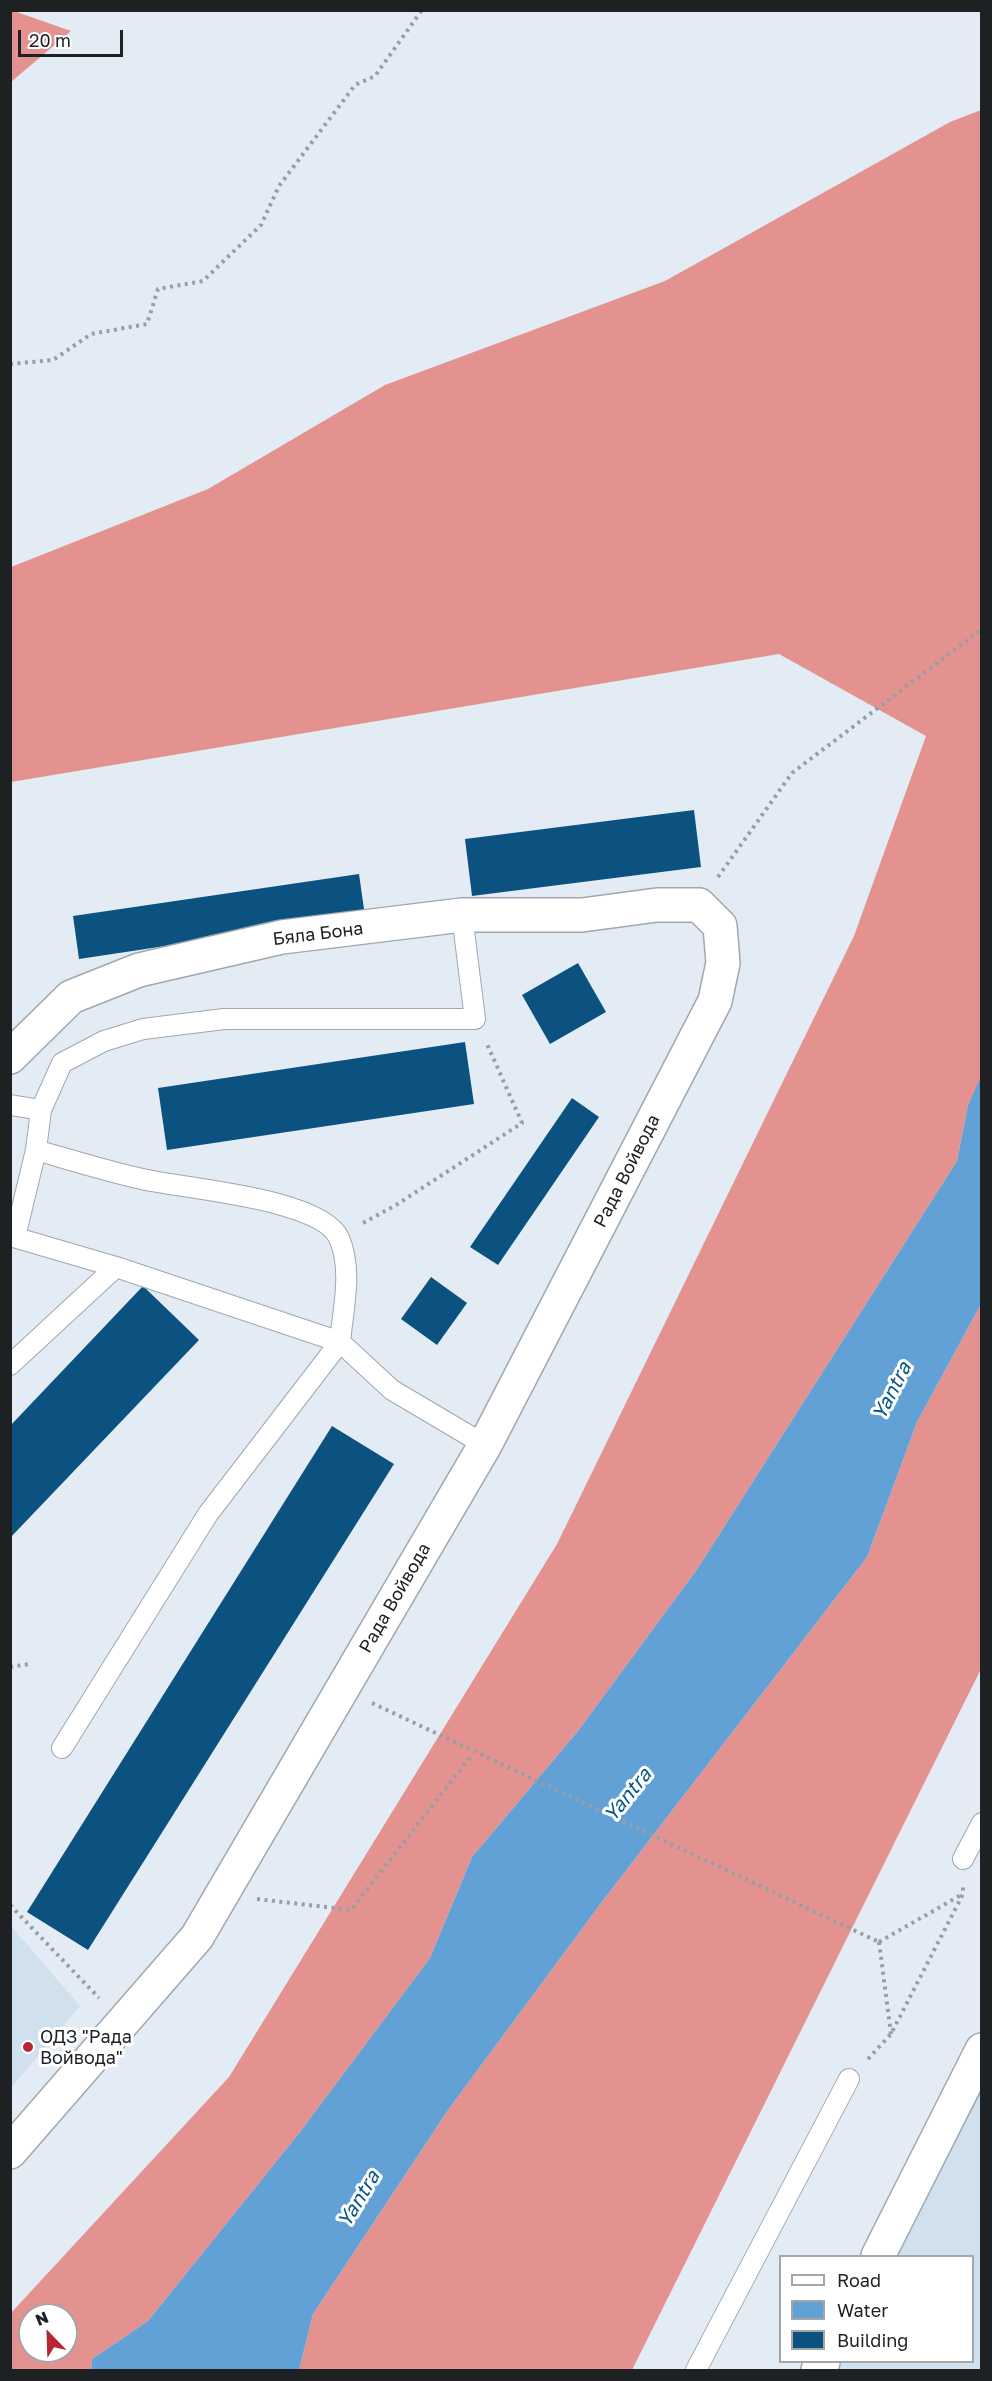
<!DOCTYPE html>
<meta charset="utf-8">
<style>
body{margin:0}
#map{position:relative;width:992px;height:2381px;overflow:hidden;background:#e3ecf4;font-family:"Golos Text",sans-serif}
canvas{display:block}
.frame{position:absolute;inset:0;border:12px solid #1e2124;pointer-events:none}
.legend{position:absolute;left:779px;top:2255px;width:195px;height:108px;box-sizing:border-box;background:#fff;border:2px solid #a5a6a7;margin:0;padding:8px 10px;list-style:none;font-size:18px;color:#1e2124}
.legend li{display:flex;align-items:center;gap:12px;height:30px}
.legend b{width:30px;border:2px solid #a5a6a7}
.north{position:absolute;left:18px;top:2303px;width:60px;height:60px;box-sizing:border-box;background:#fff;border:2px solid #a5a6a7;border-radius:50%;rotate:337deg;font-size:16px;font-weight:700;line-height:24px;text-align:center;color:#1e2124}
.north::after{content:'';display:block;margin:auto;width:21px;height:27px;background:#b72635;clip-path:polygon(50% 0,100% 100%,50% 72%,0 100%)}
.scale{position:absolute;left:18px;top:30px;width:105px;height:27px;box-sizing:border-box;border:3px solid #1e2124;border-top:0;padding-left:8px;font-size:18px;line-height:21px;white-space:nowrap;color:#1e2124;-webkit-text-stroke:4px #fff;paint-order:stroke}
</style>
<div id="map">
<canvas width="992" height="2381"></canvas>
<div class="frame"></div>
<ul class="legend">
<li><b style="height:8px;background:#fff"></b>Road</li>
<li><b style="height:16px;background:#62a1d5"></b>Water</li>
<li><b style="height:16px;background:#0b5281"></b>Building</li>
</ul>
<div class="north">N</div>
<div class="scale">20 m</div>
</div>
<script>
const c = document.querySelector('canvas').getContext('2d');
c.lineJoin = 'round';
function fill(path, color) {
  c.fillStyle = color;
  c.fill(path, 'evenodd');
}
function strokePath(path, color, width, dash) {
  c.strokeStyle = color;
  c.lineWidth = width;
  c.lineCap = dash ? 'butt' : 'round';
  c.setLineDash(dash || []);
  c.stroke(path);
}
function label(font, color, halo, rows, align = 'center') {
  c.font = font + ' "Golos Text",sans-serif';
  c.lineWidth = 6;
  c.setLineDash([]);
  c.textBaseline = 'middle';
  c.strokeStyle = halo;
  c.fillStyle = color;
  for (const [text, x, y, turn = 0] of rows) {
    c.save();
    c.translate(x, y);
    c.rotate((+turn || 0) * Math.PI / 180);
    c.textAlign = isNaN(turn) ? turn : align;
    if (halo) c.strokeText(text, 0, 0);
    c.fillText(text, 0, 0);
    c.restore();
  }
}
fill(new Path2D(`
 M 11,1926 L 80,2006 L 11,2088 L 10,2088 Z
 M 981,2050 L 981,2370 L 818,2370 L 823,2362 L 972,2362 L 972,2256 L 878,2256 Z`), '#d0e0ed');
fill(new Path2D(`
 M 11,10 L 71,31 L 11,82 L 10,11 Z
 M 981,110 L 982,1077 L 968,1105 L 957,1161 L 698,1568 L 578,1731 L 472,1857 L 430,1958 L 300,2132 L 148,2321 L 92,2359 L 91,2370 L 11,2370 L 10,2314 L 229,2077 L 557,1544 L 854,936 L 926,736 L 779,654 L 11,782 L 11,567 L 208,489 L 385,385 L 665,281 L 950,122 ZM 30,2315 L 66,2315 L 66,2351 L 30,2351 Z
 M 981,1304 L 981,1669 L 632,2370 L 299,2370 L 313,2314 L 448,2110 L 601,1903 L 867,1557 L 917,1422 Z`), '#e4928f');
fill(new Path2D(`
 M 981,1077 L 981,1304 L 917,1422 L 867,1557 L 601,1903 L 448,2110 L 313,2314 L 299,2370 L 91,2370 L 92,2359 L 148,2321 L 300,2132 L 430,1958 L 472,1857 L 578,1731 L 698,1568 L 957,1161 L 968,1105 Z`), '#62a1d5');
fill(new Path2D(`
 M 694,810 L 701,867 L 472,896 L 465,839 Z
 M 359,874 L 365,916 L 79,959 L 73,916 Z
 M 578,963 L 606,1012 L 550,1044 L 522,995 Z
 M 465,1042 L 474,1104 L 167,1150 L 158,1088 Z
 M 572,1098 L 599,1117 L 498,1265 L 470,1247 Z
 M 431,1277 L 467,1303 L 437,1345 L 401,1319 Z
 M 143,1286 L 199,1340 L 10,1538 L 10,1426 Z
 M 332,1426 L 394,1464 L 88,1950 L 27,1912 Z`), '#0b5281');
const lane = new Path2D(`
 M 10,1105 L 41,1110 L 36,1150 C 71,1160 106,1171 142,1179 C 184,1189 321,1198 339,1238 C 353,1270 343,1309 340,1342 L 392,1390 L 485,1445
 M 41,1110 L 62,1063 L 104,1041 L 143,1029 L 224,1019 L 475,1019 L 462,915
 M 10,1236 L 116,1267 L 10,1365
 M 15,1237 L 36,1150
 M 62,1748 L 208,1514 L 340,1342 L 116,1267
 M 963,1859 L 982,1823
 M 696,2370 L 849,2079`);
const street = new Path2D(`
 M 10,1057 L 71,997 L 139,970 L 282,937 L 462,915 L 582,915 L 657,905 L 699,905 L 720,926 L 723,963 L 715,1001 L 485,1445 L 197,1937 L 10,2152`);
const secondary = new Path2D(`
 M 878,2256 L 982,2050
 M 818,2370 L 823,2362`);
strokePath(lane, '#9fa7af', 22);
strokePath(street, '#9fa7af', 36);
strokePath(secondary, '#9fa7af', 36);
strokePath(new Path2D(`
 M 10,364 L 53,360 L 91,334 L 147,324 L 158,289 L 203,281 L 261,225 L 279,186 L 355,85 L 375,76 L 422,10
 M 718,877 L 792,773 L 982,629
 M 363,1223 L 396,1205 L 522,1123 L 487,1044
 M 10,1667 L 29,1664
 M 372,1703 L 879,1942
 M 257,1899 L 351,1910 L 471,1756
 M 10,1905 L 99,1998
 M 879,1942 L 961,1895
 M 879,1942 L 891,2034
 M 868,2059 L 891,2034 L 963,1894 L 963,1886`), '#979ea4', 4, [3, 4.5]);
strokePath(lane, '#fff', 20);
strokePath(street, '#fff', 33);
strokePath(secondary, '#fff', 33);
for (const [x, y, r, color] of [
 [28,2047,6,"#b72635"]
]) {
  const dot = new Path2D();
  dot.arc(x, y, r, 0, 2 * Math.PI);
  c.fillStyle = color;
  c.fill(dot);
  strokePath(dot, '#fff', 2);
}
label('18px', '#1e2124', '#fff', [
 ["Бяла Бона",318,934,-7],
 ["Рада Войвода",627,1171,-63],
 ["Рада Войвода",395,1598,-60]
]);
label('18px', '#1e2124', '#fff', [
 ["ОДЗ \"Рада",40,2037],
 ["Войвода\"",40,2058]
], 'left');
label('italic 20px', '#0b5687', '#fff', [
 ["Yantra",892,1391,-63],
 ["Yantra",628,1795,-51],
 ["Yantra",359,2199,-59]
]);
</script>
